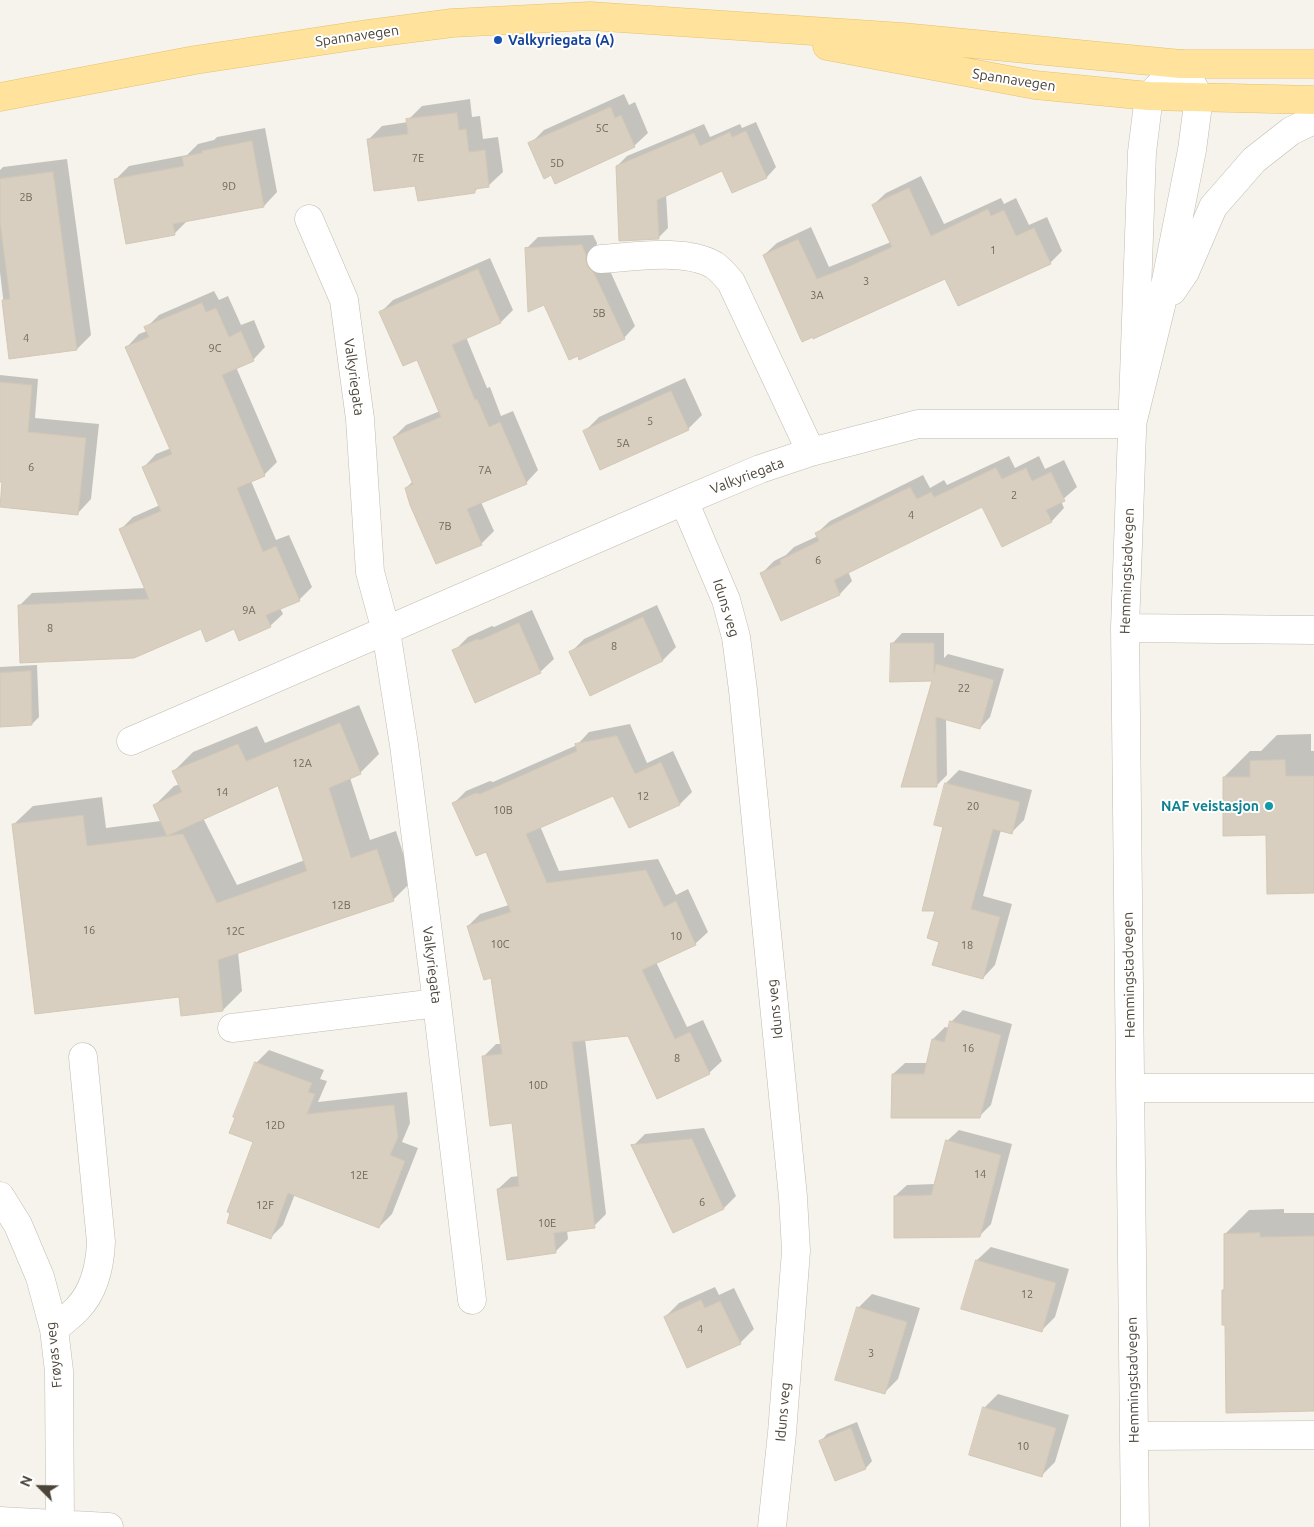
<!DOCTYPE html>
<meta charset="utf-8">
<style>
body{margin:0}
#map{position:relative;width:1314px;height:1527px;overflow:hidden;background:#f6f3ec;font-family:Ubuntu,sans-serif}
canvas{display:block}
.north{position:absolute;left:15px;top:1462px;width:50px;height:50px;-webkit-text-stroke:4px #fff;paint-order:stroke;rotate:293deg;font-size:14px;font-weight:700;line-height:20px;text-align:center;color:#4b4439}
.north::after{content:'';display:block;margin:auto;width:18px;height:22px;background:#4b4439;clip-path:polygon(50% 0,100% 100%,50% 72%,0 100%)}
</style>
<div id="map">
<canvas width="1314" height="1527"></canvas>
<div class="north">N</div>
</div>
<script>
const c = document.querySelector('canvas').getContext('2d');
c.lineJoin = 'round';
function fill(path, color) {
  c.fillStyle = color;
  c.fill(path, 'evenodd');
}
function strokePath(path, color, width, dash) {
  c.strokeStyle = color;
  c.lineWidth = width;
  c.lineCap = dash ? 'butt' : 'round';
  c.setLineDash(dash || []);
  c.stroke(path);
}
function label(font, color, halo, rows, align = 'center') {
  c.font = font + ' Ubuntu,sans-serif';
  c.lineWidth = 4;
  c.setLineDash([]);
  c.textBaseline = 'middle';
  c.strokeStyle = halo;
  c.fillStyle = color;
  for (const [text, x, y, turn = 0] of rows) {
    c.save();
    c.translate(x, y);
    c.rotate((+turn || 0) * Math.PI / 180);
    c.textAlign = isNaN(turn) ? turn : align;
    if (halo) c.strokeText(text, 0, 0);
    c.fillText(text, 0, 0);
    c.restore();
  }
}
fill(new Path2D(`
 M 624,94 L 629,105 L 635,102 L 648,133 L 634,146 L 552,174 L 530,144 L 544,130 Z
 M 470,99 L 472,117 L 480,116 L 483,139 L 498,137 L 503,172 L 489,185 L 479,187 L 474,192 L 416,184 L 368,140 L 382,126 L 408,122 L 408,120 L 422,106 Z
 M 756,122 L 776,167 L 767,177 L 733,191 L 723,169 L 666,194 L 668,228 L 658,238 L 617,166 L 627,156 L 704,124 L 710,137 L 740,124 L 742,128 Z
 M 265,128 L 277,192 L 264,206 L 188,220 L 175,233 L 127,243 L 115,180 L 129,166 L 187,155 L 198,144 L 214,140 L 217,137 Z
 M 67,159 L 91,335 L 77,349 L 10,357 L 0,272 L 0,170 L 3,167 Z
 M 921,176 L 944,224 L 1001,198 L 1004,204 L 1016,198 L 1029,225 L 1047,217 L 1062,251 L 1050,263 L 946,277 L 814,338 L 764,255 L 777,243 L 811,227 L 829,267 L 891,242 L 873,205 L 886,193 Z
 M 593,235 L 597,243 L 596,249 L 606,262 L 635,326 L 624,338 L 579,354 L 526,249 L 538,237 Z
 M 490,258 L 513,310 L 501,322 L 466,337 L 487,388 L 490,387 L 501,416 L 513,411 L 538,470 L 526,483 L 481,502 L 494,531 L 481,544 L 406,488 L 413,481 L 394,437 L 406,425 L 440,411 L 418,358 L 381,312 L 393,300 Z
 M 214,291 L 219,300 L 228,296 L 241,325 L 254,320 L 265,347 L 253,360 L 236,367 L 277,462 L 264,475 L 251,481 L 276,540 L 289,535 L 312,587 L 299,600 L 280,608 L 283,614 L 270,626 L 201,628 L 19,606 L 32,593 L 146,588 L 121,529 L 133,517 L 160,505 L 144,467 L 156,454 L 171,448 L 127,347 L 139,334 L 147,331 L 146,328 L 159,315 Z
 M 0,375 L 38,379 L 35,418 L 99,424 L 91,499 L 78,513 L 0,421 Z
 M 685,378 L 702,415 L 688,429 L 585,431 L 599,417 Z
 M 1009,456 L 1015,468 L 1039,456 L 1045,469 L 1064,460 L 1077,487 L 1061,501 L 1064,508 L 1052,521 L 1002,545 L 983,506 L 848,571 L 852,581 L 840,594 L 762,573 L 774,561 L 786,555 L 794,547 L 818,536 L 817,533 L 830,521 L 923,475 L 930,488 L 944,480 L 947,485 Z
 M 657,605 L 676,647 L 663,660 L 571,652 L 584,639 Z
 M 532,610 L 554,659 L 540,672 L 454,651 L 468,637 L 492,626 L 494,627 Z
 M 902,633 L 944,633 L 944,658 L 948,654 L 1004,669 L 990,717 L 980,728 L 946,718 L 947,775 L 937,785 L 933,680 L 892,644 Z
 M 37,665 L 39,717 L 32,724 L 0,725 L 0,667 Z
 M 359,705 L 379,754 L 360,773 L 350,778 L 370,840 L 396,831 L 412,881 L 393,900 L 238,952 L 242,991 L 223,1010 L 180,995 L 14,824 L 33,806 L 102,797 L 106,828 L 161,821 L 155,805 L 174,786 L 180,784 L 174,771 L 193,752 L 257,726 L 265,743 ZM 279,785 L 305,860 L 237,885 L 203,818 Z
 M 630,724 L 647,763 L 673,751 L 692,792 L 680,804 L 629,827 L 613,794 L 540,826 L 559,871 L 658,859 L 676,895 L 688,889 L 708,932 L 695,944 L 656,962 L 687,1027 L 703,1020 L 722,1061 L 709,1073 L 628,1035 L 585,1039 L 606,1214 L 594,1226 L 567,1230 L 568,1239 L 555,1252 L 498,1189 L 511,1177 L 519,1176 L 513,1122 L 483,1057 L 496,1044 L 502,1044 L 492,977 L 468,926 L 480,914 L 509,905 L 486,850 L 454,803 L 466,791 L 490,781 L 493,782 L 577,745 L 589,732 Z
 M 1311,734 L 1311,751 L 1314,751 L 1314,892 L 1224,777 L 1250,751 L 1261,751 L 1277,735 Z
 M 959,770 L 1032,790 L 1024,820 L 1011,833 L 1001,830 L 983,896 L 1012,904 L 995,965 L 983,978 L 941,941 L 937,910 L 945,827 L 935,824 L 946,783 Z
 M 963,1010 L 1012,1024 L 991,1105 L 979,1117 L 893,1074 L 905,1063 L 928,1063 L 933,1039 L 945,1027 L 949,1028 L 951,1022 Z
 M 269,1050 L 324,1070 L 320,1079 L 327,1081 L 318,1102 L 407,1092 L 410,1123 L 402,1142 L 418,1148 L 392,1214 L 379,1227 L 295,1194 L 283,1225 L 270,1238 L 255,1142 L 256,1063 Z
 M 704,1128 L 736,1196 L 724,1208 L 674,1232 L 633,1146 L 645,1134 Z
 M 959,1130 L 1012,1144 L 991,1224 L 979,1236 L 895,1196 L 907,1185 L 935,1184 L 947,1141 Z
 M 1284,1209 L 1284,1213 L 1314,1213 L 1314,1410 L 1226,1324 L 1223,1290 L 1225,1288 L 1225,1234 L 1249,1210 Z
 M 991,1247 L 1069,1269 L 1055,1317 L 1041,1331 L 963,1308 L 977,1260 Z
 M 715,1287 L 719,1295 L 734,1288 L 754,1329 L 740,1343 L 665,1317 L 679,1303 Z
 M 872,1294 L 920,1308 L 898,1379 L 885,1392 L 858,1308 Z
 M 998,1394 L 1069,1415 L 1055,1462 L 1041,1476 L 984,1408 Z
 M 857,1422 L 872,1461 L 866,1468 L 836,1479 L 821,1441 L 827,1434 Z`), '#0003');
const building = new Path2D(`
 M 611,107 L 615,118 L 621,115 L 635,147 L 555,184 L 551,175 L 544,179 L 528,143 Z
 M 457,113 L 459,130 L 466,129 L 469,152 L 485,150 L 489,187 L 475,189 L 475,193 L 418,201 L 415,186 L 374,191 L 367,139 L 408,134 L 406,119 Z
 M 746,131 L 767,178 L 732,193 L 722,171 L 657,200 L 659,239 L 619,241 L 616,166 L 694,133 L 700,146 L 730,132 L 732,137 Z
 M 252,141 L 264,207 L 173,224 L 175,235 L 126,244 L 114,179 L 184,166 L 182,157 L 202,153 L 202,151 Z
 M 53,172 L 77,350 L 9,359 L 2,300 L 10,299 L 0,222 L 0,179 Z
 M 909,188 L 931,236 L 988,209 L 991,216 L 1004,210 L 1016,236 L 1034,228 L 1051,264 L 958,306 L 945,279 L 813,339 L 813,337 L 802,342 L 763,255 L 798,239 L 817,279 L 848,267 L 892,247 L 872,205 Z
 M 582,245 L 586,255 L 586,261 L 588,267 L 594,273 L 625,339 L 579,360 L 578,356 L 569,360 L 544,305 L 528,312 L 525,248 Z
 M 478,269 L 501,323 L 452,345 L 475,400 L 477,399 L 489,427 L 500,422 L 527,484 L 467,509 L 482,545 L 436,564 L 410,505 L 405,488 L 413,484 L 393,437 L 441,417 L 417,360 L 403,366 L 379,312 Z
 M 202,303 L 206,312 L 216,308 L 229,337 L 241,331 L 254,361 L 222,375 L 265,476 L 237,488 L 263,552 L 276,546 L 300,601 L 266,615 L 271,627 L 239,641 L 234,629 L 206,642 L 201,629 L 134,658 L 20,663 L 18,605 L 149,599 L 119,529 L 161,511 L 142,467 L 172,454 L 125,347 L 149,337 L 144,327 Z
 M 0,382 L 32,385 L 28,432 L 86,438 L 78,515 L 0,507 L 2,482 L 0,482 Z
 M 671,391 L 689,430 L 600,470 L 583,431 Z
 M 996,468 L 1002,479 L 1026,468 L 1032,481 L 1051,472 L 1065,501 L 1046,510 L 1052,522 L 1002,547 L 982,507 L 834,580 L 840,595 L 781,621 L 760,573 L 781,564 L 780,560 L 819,541 L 815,533 L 910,487 L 917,499 L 931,492 L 934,497 Z
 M 643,617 L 663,661 L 590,696 L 569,652 Z
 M 519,623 L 541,673 L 475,703 L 452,650 L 477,639 L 480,640 Z
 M 891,643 L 934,643 L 934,673 L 936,664 L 994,680 L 980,729 L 936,717 L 937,787 L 901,787 L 932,681 L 890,682 Z
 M 31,671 L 32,725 L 0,727 L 0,673 Z
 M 340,723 L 361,774 L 329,788 L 351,858 L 377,849 L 394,901 L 218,960 L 223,1011 L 181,1016 L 179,997 L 35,1014 L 12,824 L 83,815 L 87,846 L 167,836 L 153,805 L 182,792 L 172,771 L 238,744 L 246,761 ZM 278,786 L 307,871 L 217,903 L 183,834 L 167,836 Z
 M 617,736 L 635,774 L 661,762 L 680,805 L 629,828 L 613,796 L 526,834 L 547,883 L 646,870 L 664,907 L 676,901 L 696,945 L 642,970 L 675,1039 L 690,1032 L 710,1074 L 657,1099 L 628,1036 L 572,1042 L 595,1228 L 554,1233 L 556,1253 L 507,1260 L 497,1189 L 519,1186 L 512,1123 L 490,1126 L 482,1056 L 502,1054 L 491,978 L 484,980 L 467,926 L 511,912 L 486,852 L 476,856 L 452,803 L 476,793 L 480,794 L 577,751 L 575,744 Z
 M 1285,760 L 1286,776 L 1314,776 L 1314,893 L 1267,894 L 1266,835 L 1223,836 L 1223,777 L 1250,777 L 1250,761 Z
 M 945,783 L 1020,802 L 1012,834 L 993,829 L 971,909 L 1000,917 L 983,979 L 932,965 L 939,942 L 927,938 L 935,911 L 922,911 L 943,827 L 934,825 Z
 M 950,1021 L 1001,1035 L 980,1118 L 891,1118 L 892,1074 L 924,1074 L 932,1039 L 944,1042 Z
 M 255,1062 L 312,1083 L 308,1092 L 315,1094 L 307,1114 L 394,1105 L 398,1137 L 390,1155 L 405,1161 L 379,1228 L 288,1193 L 271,1239 L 227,1223 L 230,1213 L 227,1212 L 253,1142 L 229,1133 L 235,1118 L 233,1117 Z
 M 692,1139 L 724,1209 L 673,1233 L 631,1145 Z
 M 946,1140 L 1001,1155 L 980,1237 L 894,1238 L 894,1196 L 931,1195 Z
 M 1260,1233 L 1260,1237 L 1314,1236 L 1314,1411 L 1226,1413 L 1225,1325 L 1222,1325 L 1222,1290 L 1224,1290 L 1224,1234 Z
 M 976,1260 L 1056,1283 L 1042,1332 L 961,1309 Z
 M 701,1300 L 705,1308 L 720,1301 L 741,1344 L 687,1368 L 664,1317 Z
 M 857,1307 L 907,1322 L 885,1394 L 835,1380 Z
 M 983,1407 L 1056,1428 L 1042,1477 L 969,1455 Z
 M 851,1428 L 866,1469 L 835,1481 L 819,1441 Z`);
fill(building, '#d8cfc1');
strokePath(building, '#d3c7b4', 1);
const minor = new Path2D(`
 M 309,219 L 344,300 L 360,419 L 370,572 L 386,631 L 404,745 L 437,1003 L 472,1300
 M 601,259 C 633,257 686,248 714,265 C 720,269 726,276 731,282 L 811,452
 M 1172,291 L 1185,272 L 1213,207 L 1254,160 L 1291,131 L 1314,120
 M 1132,424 L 1161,306 L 1192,150 L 1199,97 L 1181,64 L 1149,96 L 1142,152 L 1125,628 L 1135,1527
 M 684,501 L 726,600 L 736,637 L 743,690 L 793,1197 L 796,1251 L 782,1433 L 772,1527
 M 1125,628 L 1314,630
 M 131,741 L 684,501 L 760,469 L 811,452 L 918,424 L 1132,424
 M 232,1028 L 437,1003
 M 1130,1088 L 1314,1088
 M 0,1196 L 18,1225 L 40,1277 L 54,1329 L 59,1371 L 60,1524
 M 54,1329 C 62,1322 71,1316 78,1308 C 95,1290 100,1265 101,1242 L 83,1057
 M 1134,1436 L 1314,1435
 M 0,1521 L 109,1527`);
const major = new Path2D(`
 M 827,46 L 1035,85 L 1149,96 L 1314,100
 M 0,97 L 195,60 L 367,34 L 452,23 L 590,16 L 902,37 L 1181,64 L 1314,64`);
strokePath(minor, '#c2bbae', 29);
strokePath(major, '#e6c16a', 29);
strokePath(minor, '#fff', 28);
strokePath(major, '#ffe39c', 28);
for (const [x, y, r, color] of [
 [498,40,5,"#1a4fb4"],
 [1269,806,5,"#0f9aa8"]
]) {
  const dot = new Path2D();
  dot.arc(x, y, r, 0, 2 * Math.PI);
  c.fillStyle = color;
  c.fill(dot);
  strokePath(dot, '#fff', 2);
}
label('11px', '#6e675b', null, [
 ["5C",602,128],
 ["7E",418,158],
 ["5D",557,163],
 ["9D",229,186],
 ["2B",26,197],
 ["1",993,250],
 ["3",866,281],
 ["3A",817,295],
 ["5B",599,313],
 ["4",26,338],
 ["9C",215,348],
 ["5",650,421],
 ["5A",623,443],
 ["6",31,467],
 ["7A",485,470],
 ["2",1014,495],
 ["4",911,515],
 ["7B",445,526],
 ["6",818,560],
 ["9A",249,610],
 ["8",50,628],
 ["8",614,646],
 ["22",964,688],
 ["12A",302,763],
 ["14",222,792],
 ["12",643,796],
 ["20",973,806],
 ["10B",503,810],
 ["12B",341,905],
 ["16",89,930],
 ["12C",235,931],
 ["10",676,936],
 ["10C",500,944],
 ["18",967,945],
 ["16",968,1048],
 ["8",677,1058],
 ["10D",538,1085],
 ["12D",275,1125],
 ["14",980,1174],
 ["12E",359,1175],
 ["6",702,1202],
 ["12F",265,1205],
 ["10E",547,1223],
 ["12",1027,1294],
 ["4",700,1329],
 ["3",871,1353],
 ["10",1023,1446]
]);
label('14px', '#4b4439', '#fff', [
 ["Spannavegen",357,36,-8],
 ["Spannavegen",1014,80,9],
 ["Valkyriegata",354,377,82],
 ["Valkyriegata",747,476,-21],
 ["Hemmingstadvegen",1127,571,-88],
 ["Iduns veg",726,608,73],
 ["Valkyriegata",432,965,83],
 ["Hemmingstadvegen",1129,975,-91],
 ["Iduns veg",775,1009,-96],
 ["Frøyas veg",54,1355,-96],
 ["Hemmingstadvegen",1133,1380,-91],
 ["Iduns veg",783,1412,-85]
]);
label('bold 14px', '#164399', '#fff', [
 ["Valkyriegata (A)",508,40]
], 'left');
label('bold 14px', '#0d838f', '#fff', [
 ["NAF veistasjon",1259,806]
], 'right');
</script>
